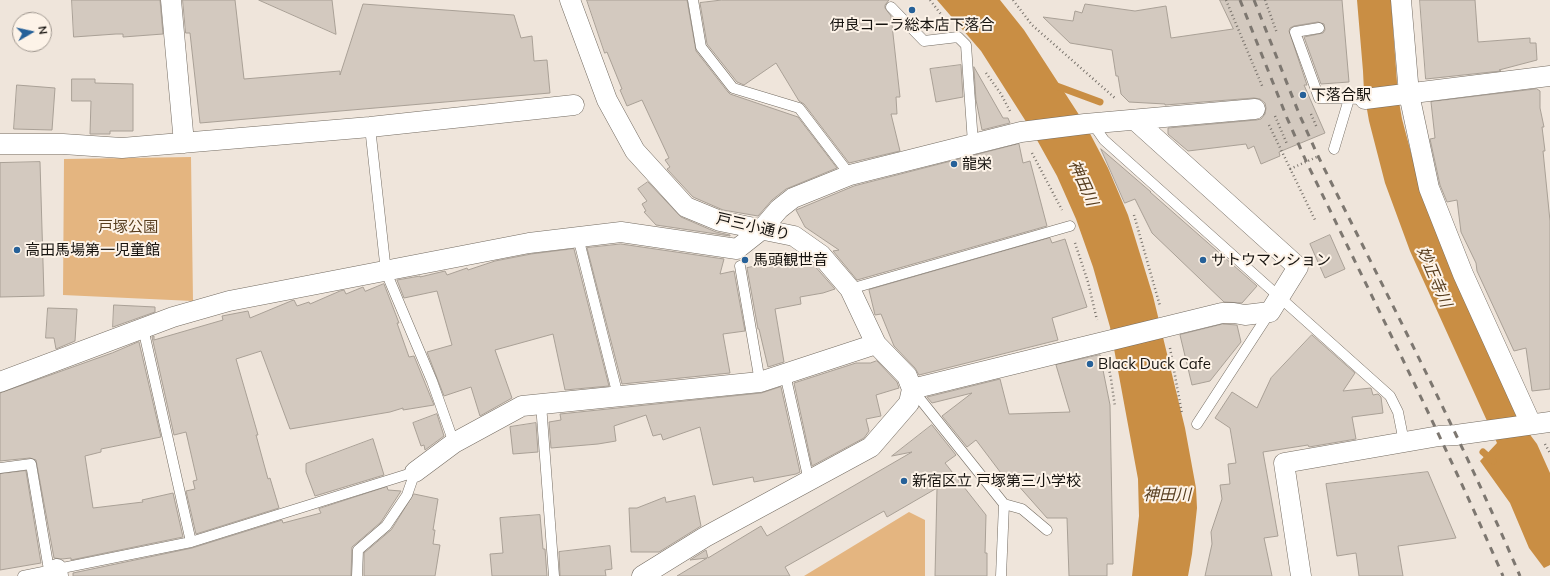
<!DOCTYPE html>
<meta charset="utf-8">
<style>
body{margin:0}
#map{position:relative;width:1550px;height:576px;overflow:hidden;background:#efe5db;font-family:Mulish,sans-serif}
canvas{display:block}
.north{position:absolute;left:12px;top:12px;width:40px;height:40px;box-sizing:border-box;background:#fdf3e8;border:1px solid #a19991;border-radius:50%;rotate:81deg;font-size:11px;font-weight:700;line-height:16px;text-align:center;color:#16130f}
.north::after{content:'';display:block;margin:auto;width:14px;height:18px;background:#266199;clip-path:polygon(50% 0,100% 100%,50% 72%,0 100%)}
</style>
<div id="map">
<canvas width="1550" height="576"></canvas>
<div class="north">N</div>
</div>
<script>
const c = document.querySelector('canvas').getContext('2d');
c.lineJoin = 'round';
function fill(path, color) {
  c.fillStyle = color;
  c.fill(path, 'evenodd');
}
function strokePath(path, color, width, dash) {
  c.strokeStyle = color;
  c.lineWidth = width;
  c.lineCap = dash ? 'butt' : 'round';
  c.setLineDash(dash || []);
  c.stroke(path);
}
function label(font, color, halo, rows, align = 'center') {
  c.font = font + ' Mulish,"Noto Sans JP",sans-serif';
  c.lineWidth = 4;
  c.setLineDash([]);
  c.textBaseline = 'middle';
  c.strokeStyle = halo;
  c.fillStyle = color;
  for (const [text, x, y, turn = 0] of rows) {
    c.save();
    c.translate(x, y);
    c.rotate((+turn || 0) * Math.PI / 180);
    c.textAlign = isNaN(turn) ? turn : align;
    if (halo) c.strokeText(text, 0, 0);
    c.fillText(text, 0, 0);
    c.restore();
  }
}
fill(new Path2D(`
 M 191,157 L 193,301 L 63,295 L 64,159 Z
 M 909,512 L 925,520 L 925,576 L 804,576 Z`), '#e4b580');
fill(new Path2D(`
 M 937,0 L 1000,0 L 1024,30 L 1085,124 L 1108,168 L 1128,215 L 1153,296 L 1185,428 L 1196,488 L 1197,508 L 1192,554 L 1188,576 L 1132,576 L 1139,516 L 1138,479 L 1110,327 L 1093,267 L 1076,219 L 1057,176 L 1032,131 L 981,51 Z
 M 1357,0 L 1391,0 L 1398,96 L 1402,119 L 1417,175 L 1441,238 L 1531,436 L 1537,444 L 1550,473 L 1550,565 L 1544,568 L 1529,548 L 1510,503 L 1480,461 L 1497,443 L 1410,251 L 1385,183 L 1369,121 L 1364,92 L 1363,71 Z`), '#c98e44');
strokePath(new Path2D(`
 M 1054,85 L 1100,102
 M 1483,452 L 1493,461`), '#c98e44', 7);
const building = new Path2D(`
 M 72,0 L 160,0 L 163,34 L 123,37 L 123,34 L 116,34 L 74,37 Z
 M 183,0 L 235,0 L 244,79 L 340,71 L 340,75 L 363,4 L 514,15 L 521,38 L 532,36 L 534,61 L 547,60 L 550,93 L 200,123 L 190,33 L 186,33 Z
 M 259,0 L 332,0 L 336,34 Z
 M 587,0 L 687,0 L 696,51 L 728,92 L 730,94 L 798,117 L 837,168 L 786,189 L 772,200 L 758,216 L 723,210 L 693,197 L 667,169 L 670,167 L 665,160 L 669,158 L 642,100 L 627,106 L 620,90 L 622,89 L 607,52 L 605,53 Z
 M 722,0 L 889,0 L 885,5 L 885,8 L 891,16 L 900,97 L 896,97 L 897,114 L 891,114 L 900,151 L 849,163 L 804,104 L 799,101 L 776,63 L 744,85 L 737,82 L 707,44 L 700,3 Z
 M 1220,0 L 1342,0 L 1349,82 L 1321,84 L 1304,37 L 1323,33 L 1325,30 L 1324,24 L 1318,22 L 1294,26 L 1290,28 L 1289,31 L 1307,85 L 1304,85 L 1325,133 L 1279,152 L 1280,156 L 1261,164 L 1254,146 L 1248,149 L 1246,144 L 1188,151 L 1168,134 L 1168,128 L 1256,120 L 1261,119 L 1265,114 L 1266,108 L 1265,103 L 1260,99 L 1254,98 L 1165,105 L 1165,104 L 1129,102 L 1121,94 L 1118,76 L 1116,76 L 1112,50 L 1070,43 L 1043,17 L 1073,21 L 1075,11 L 1082,13 L 1085,4 L 1135,11 L 1166,6 L 1171,38 L 1233,29 Z
 M 1420,0 L 1475,0 L 1478,42 L 1530,38 L 1530,43 L 1536,43 L 1537,60 L 1499,70 L 1501,71 L 1426,79 Z
 M 961,65 L 963,97 L 936,102 L 930,69 Z
 M 974,67 L 1003,118 L 1008,118 L 1010,123 L 982,130 L 976,100 Z
 M 72,79 L 95,79 L 95,83 L 133,84 L 133,131 L 110,131 L 110,134 L 90,134 L 91,101 L 72,101 Z
 M 17,85 L 55,88 L 52,130 L 14,129 Z
 M 1537,89 L 1540,91 L 1540,108 L 1544,127 L 1542,127 L 1545,151 L 1543,151 L 1550,221 L 1550,389 L 1532,391 L 1526,348 L 1514,351 L 1477,271 L 1476,263 L 1461,232 L 1457,200 L 1447,202 L 1440,185 L 1430,139 L 1435,138 L 1431,102 Z
 M 1019,144 L 1023,163 L 1030,161 L 1047,226 L 857,280 L 833,251 L 839,250 L 805,227 L 796,210 L 854,186 Z
 M 1101,149 L 1151,192 L 1150,192 L 1257,286 L 1242,303 L 1224,302 L 1152,233 L 1135,199 L 1125,203 Z
 M 40,162 L 44,296 L 0,297 L 0,163 Z
 M 648,182 L 681,217 L 716,232 L 730,235 L 730,236 L 656,225 L 644,212 L 646,211 L 642,204 L 647,201 L 638,189 Z
 M 1330,235 L 1345,269 L 1325,278 L 1310,244 Z
 M 1050,238 L 1052,243 L 1065,239 L 1087,307 L 1052,318 L 1058,340 L 919,375 L 915,368 L 894,346 L 881,314 L 875,315 L 869,290 Z
 M 621,244 L 724,259 L 720,274 L 734,271 L 745,331 L 723,334 L 730,373 L 622,384 L 587,248 Z
 M 574,249 L 609,386 L 565,390 L 553,334 L 495,350 L 512,398 L 480,416 L 471,387 L 444,396 L 427,352 L 452,345 L 437,291 L 404,298 L 397,280 L 420,276 L 420,277 L 445,271 L 447,275 L 467,268 L 468,270 L 495,261 L 531,254 Z
 M 804,257 L 813,264 L 835,289 L 823,293 L 800,297 L 801,304 L 775,309 L 784,362 L 768,367 L 759,329 L 758,329 L 747,268 Z
 M 384,284 L 399,323 L 397,323 L 409,357 L 414,356 L 434,405 L 403,410 L 403,408 L 390,412 L 290,429 L 261,351 L 236,359 L 258,435 L 256,435 L 268,479 L 270,478 L 279,508 L 196,534 L 186,491 L 195,489 L 193,481 L 197,480 L 186,432 L 174,435 L 152,337 L 154,336 L 154,340 L 223,320 L 222,316 L 248,311 L 250,318 L 291,301 L 294,300 L 297,306 L 309,302 L 310,304 L 340,291 L 344,290 L 346,294 L 363,287 L 365,291 Z
 M 114,305 L 155,307 L 155,312 L 113,327 Z
 M 48,308 L 77,309 L 75,341 L 56,349 L 54,338 L 46,338 Z
 M 1223,324 L 1237,325 L 1241,342 L 1210,381 L 1192,385 L 1180,335 Z
 M 1312,335 L 1355,373 L 1343,391 L 1371,388 L 1373,395 L 1378,394 L 1381,397 L 1383,413 L 1352,417 L 1356,439 L 1309,447 L 1308,445 L 1263,452 L 1278,536 L 1264,538 L 1272,576 L 1205,576 L 1212,544 L 1211,532 L 1222,499 L 1220,485 L 1230,484 L 1228,464 L 1236,463 L 1230,428 L 1215,418 L 1232,392 L 1257,408 L 1271,378 Z
 M 139,342 L 161,437 L 101,449 L 101,452 L 85,456 L 93,508 L 143,502 L 142,500 L 173,493 L 183,537 L 71,560 L 71,558 L 62,559 L 54,558 L 36,460 L 30,458 L 0,461 L 0,393 L 112,353 Z
 M 1100,355 L 1110,405 L 1113,564 L 1107,564 L 1107,576 L 1069,576 L 1067,518 L 1047,518 L 1016,483 L 1010,485 L 976,440 L 967,447 L 942,416 L 972,393 L 932,403 L 927,397 L 1000,379 L 1009,414 L 1070,412 L 1056,365 Z
 M 877,361 L 897,382 L 899,388 L 876,395 L 881,416 L 866,419 L 869,431 L 864,438 L 812,466 L 794,383 L 856,363 L 870,363 Z
 M 781,387 L 800,472 L 796,474 L 754,482 L 753,477 L 713,485 L 700,427 L 663,440 L 661,434 L 653,436 L 646,415 L 614,426 L 616,441 L 598,444 L 551,448 L 549,422 L 561,420 L 560,414 L 761,393 Z
 M 437,414 L 444,436 L 425,450 L 424,445 L 421,446 L 413,423 Z
 M 536,423 L 538,452 L 513,454 L 510,427 Z
 M 932,425 L 956,455 L 945,463 L 986,515 L 985,553 L 987,553 L 987,576 L 935,576 L 937,488 L 887,517 L 884,511 L 785,567 L 790,576 L 677,576 L 707,558 L 690,560 L 706,550 L 708,558 L 761,526 L 767,536 L 912,452 L 892,456 Z
 M 373,439 L 384,475 L 315,496 L 306,472 L 306,464 Z
 M 26,471 L 41,563 L 0,570 L 0,474 Z
 M 1428,472 L 1456,538 L 1398,546 L 1403,576 L 1359,576 L 1356,553 L 1337,556 L 1326,484 Z
 M 387,487 L 388,490 L 401,491 L 381,522 L 352,547 L 351,576 L 73,576 L 73,573 L 192,548 L 282,520 L 283,523 L 321,513 L 319,509 Z
 M 414,494 L 438,499 L 433,530 L 435,530 L 433,544 L 440,545 L 435,576 L 364,576 L 364,553 L 391,530 Z
 M 695,496 L 701,526 L 659,552 L 631,552 L 629,508 L 637,508 L 665,497 L 666,502 Z
 M 540,515 L 543,549 L 545,549 L 547,576 L 492,576 L 490,554 L 503,553 L 500,518 Z
 M 610,546 L 612,569 L 605,570 L 606,576 L 560,576 L 559,552 Z`);
fill(building, '#d3c9bf');
strokePath(building, '#a9a096', 1);
const lane = new Path2D(`
 M 693,0 L 701,47 L 733,88 L 799,108 L 850,175
 M 891,7 L 924,41 L 958,37 L 966,45 L 973,143
 M 1319,28 L 1295,32 L 1319,98 L 1365,99
 M 1093,124 L 1104,140 L 1390,396 L 1398,412 L 1404,442
 M 370,127 L 386,272 L 432,381 L 454,443
 M 1334,149 L 1349,99
 M 578,237 L 618,396
 M 740,266 L 760,382
 M 850,289 L 1070,226
 M 143,328 L 191,542
 M 785,374 L 809,481
 M 912,389 L 1004,504 L 1001,576
 M 541,404 L 554,576
 M 1197,424 L 1270,312
 M 0,468 L 31,464 L 49,570
 M 1004,504 L 1022,509 L 1047,530
 M 23,576 L 191,542 L 415,472
 M 357,576 L 358,550 L 386,526 L 407,495 L 415,472`);
const street = new Path2D(`
 M 171,0 L 184,143
 M 570,0 L 607,100 L 635,151 L 686,207 L 720,221 L 794,236 L 821,255 L 850,289 L 876,344 L 907,376 L 912,389 L 909,403 L 871,447 L 705,537 L 642,576
 M 1401,0 L 1409,94 L 1429,188 L 1463,274 L 1531,424
 M 1365,99 L 1550,76
 M 0,144 L 63,144 L 122,148 L 370,127 L 574,105
 M 0,382 L 173,317 L 229,301 L 529,243 L 621,232 L 737,249 L 761,230 L 779,209 L 793,198 L 850,175 L 1021,132 L 1085,124 L 1255,109
 M 912,389 L 1222,313 L 1234,313 L 1245,315 L 1270,312 L 1298,267 L 1135,120
 M 415,472 L 454,443 L 522,406 L 760,382 L 876,344
 M 57,569 L 58,576
 M 1301,576 L 1284,463 L 1439,436 L 1456,435 L 1550,422`);
strokePath(lane, '#746c62', 11);
strokePath(street, '#746c62', 21);
strokePath(new Path2D(`
 M 930,0 L 947,22
 M 1013,0 L 1032,25 L 1116,99
 M 1226,0 L 1263,88
 M 1265,0 L 1277,33
 M 986,73 L 1001,94 L 1011,113
 M 1311,114 L 1317,128
 M 1275,116 L 1287,144
 M 1269,125 L 1316,222
 M 1032,153 L 1062,210
 M 1290,169 L 1319,156
 M 1134,215 L 1160,306
 M 1075,243 L 1088,282 L 1097,320
 M 1170,348 L 1182,414
 M 1108,364 L 1111,379 L 1115,407
 M 1545,444 L 1550,453`), '#79736c', 2.5, [1, 3]);
strokePath(lane, '#fff', 10);
strokePath(street, '#fff', 20);
strokePath(new Path2D(`
 M 1240,0 L 1287,118 L 1306,161 C 1373,299 1442,436 1503,576
 M 1254,0 L 1300,116 L 1318,156 C 1387,295 1459,433 1520,576`), '#7d7770', 3, [7, 7]);
for (const [x, y, r, color] of [
 [912,10,4,"#266199"],
 [1303,95,4,"#266199"],
 [954,164,4,"#266199"],
 [17,250,4,"#266199"],
 [745,260,4,"#266199"],
 [1203,260,4,"#266199"],
 [1090,364,4,"#266199"],
 [904,481,4,"#266199"]
]) {
  const dot = new Path2D();
  dot.arc(x, y, r, 0, 2 * Math.PI);
  c.fillStyle = color;
  c.fill(dot);
  strokePath(dot, '#fdf3e8', 1.5);
}
label('15px', '#16130f', '#fdf3e8', [
 ["伊良コーラ総本店下落合",912,25,"center"],
 ["下落合駅",1311,95],
 ["龍栄",962,164],
 ["高田馬場第一児童館",25,250],
 ["馬頭観世音",753,260],
 ["サトウマンション",1211,260],
 ["Black Duck Cafe",1098,364],
 ["新宿区立 戸塚第三小学校",912,481]
], 'left');
label('15px', '#583e1f', '#fdf3e8', [
 ["戸塚公園",128,227]
]);
label('15px', '#16130f', '#fdf3e8', [
 ["戸三小通り",753,227,13]
]);
label('italic 16px', '#583e1f', '#fdf3e8', [
 ["神田川",1083,183,66],
 ["妙正寺川",1434,277,67],
 ["神田川",1167,495]
]);
</script>
